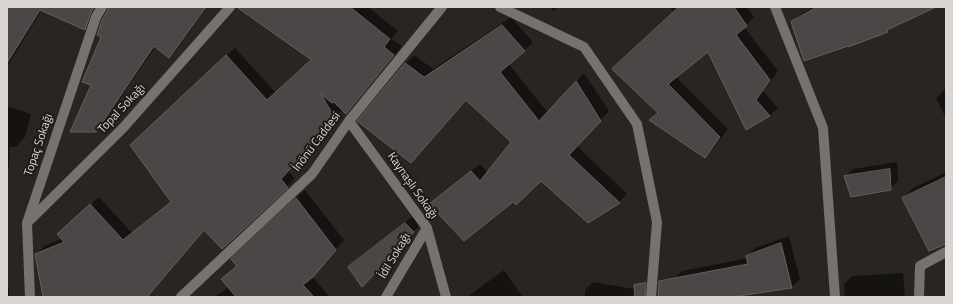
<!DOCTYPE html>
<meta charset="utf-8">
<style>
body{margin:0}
#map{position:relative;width:953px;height:304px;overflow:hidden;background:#292521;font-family:"Titillium Web",sans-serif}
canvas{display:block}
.frame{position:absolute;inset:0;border:8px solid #d8d5d3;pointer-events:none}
</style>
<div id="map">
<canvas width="953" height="304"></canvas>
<div class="frame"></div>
</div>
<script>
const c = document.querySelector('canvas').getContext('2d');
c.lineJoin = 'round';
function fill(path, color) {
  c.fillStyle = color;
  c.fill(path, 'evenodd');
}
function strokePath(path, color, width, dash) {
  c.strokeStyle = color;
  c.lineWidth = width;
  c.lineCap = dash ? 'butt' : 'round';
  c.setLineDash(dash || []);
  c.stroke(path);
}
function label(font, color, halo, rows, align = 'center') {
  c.font = font + ' "Titillium Web",sans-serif';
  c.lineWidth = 4;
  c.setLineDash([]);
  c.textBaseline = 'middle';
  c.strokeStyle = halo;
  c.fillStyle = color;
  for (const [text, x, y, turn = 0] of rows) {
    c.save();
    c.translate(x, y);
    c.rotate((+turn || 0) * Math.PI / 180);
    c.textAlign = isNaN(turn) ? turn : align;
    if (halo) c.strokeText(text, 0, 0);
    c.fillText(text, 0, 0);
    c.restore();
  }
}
fill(new Path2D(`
 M 7,7 L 77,7 L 42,10 L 10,62 L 7,65 Z
 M 110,7 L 207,7 L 177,49 L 169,57 L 156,46 L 102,125 L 94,133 L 76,121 L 92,85 Z
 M 239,7 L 368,7 L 398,31 L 391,39 L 402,46 L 354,105 L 346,112 L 343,109 L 288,170 L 295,179 L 287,187 L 205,229 L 147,297 L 44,297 L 36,255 L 44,246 L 63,238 L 67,226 L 99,197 L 132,233 L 171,202 L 140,137 L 235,48 L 276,93 L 312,60 Z
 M 549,7 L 558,7 L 554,11 Z
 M 670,7 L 747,7 L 754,17 L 744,27 L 778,71 L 763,91 L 778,108 L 770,115 L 746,128 L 708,51 L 676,77 L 728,129 L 713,148 L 705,156 L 650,120 L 658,112 L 674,12 Z
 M 813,7 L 934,7 L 894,25 L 888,32 L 792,23 L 800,15 Z
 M 511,17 L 533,42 L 524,51 L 508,63 L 548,113 L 584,73 L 609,111 L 577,146 L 627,194 L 619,202 L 541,180 L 513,201 L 431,204 L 439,196 L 480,164 L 488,173 L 513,142 L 467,99 L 411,162 L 406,63 L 414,55 L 433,69 Z
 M 946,88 L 946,119 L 936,98 Z
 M 7,106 L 31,114 L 25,137 L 16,147 L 10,147 L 9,163 L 7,183 Z
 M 897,162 L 898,181 L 890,189 L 845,177 L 853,169 Z
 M 946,172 L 946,243 L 903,198 L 913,188 Z
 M 305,190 L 344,240 L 312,276 L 328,295 L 327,297 L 214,297 L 229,287 L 222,279 L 238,265 L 241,250 Z
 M 413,216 L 421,224 L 370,277 L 349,267 L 357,259 Z
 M 789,236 L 800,279 L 792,287 L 746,294 L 746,297 L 676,297 L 674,279 L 682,271 L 748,258 L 747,256 L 755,248 Z
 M 504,270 L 523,297 L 467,297 Z
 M 903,273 L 905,297 L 845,297 L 844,284 L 852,276 Z
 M 593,282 L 634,289 L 633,297 L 585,297 L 585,290 Z
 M 7,287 L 9,288 L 9,297 L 7,297 Z`), '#0007');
const building = new Path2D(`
 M 7,7 L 94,7 L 90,15 L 85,30 L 40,10 L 7,63 Z
 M 108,7 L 206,7 L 169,58 L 154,46 L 96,132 L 70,132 L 91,85 L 82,82 L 101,37 L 97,35 L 102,20 L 108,10 Z
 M 237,7 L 350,7 L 390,39 L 384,47 L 394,55 L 346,114 L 334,102 L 332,103 L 321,94 L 333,115 L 333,122 L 281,179 L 288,188 L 222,249 L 204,230 L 147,297 L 43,297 L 35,254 L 64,242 L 57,234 L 90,204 L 123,240 L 171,202 L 130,145 L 226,55 L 267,100 L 311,60 Z
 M 679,7 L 734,7 L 747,26 L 736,35 L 770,80 L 756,100 L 770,116 L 746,130 L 708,52 L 668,84 L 720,137 L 705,158 L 649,120 L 658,113 L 612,69 Z
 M 817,7 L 936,7 L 887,30 L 888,32 L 848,47 L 848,46 L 804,61 L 791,22 Z
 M 502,25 L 525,51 L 500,72 L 539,121 L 576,81 L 601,121 L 569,155 L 620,203 L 588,223 L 541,181 L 516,205 L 513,202 L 464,241 L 429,204 L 471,171 L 480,181 L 511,142 L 466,100 L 411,163 L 357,121 L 405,63 L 424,77 Z
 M 890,169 L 891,190 L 851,197 L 844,176 Z
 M 946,177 L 946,244 L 929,251 L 902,198 Z
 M 296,198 L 336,250 L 313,277 L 303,285 L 314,297 L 236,297 L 221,279 L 237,266 L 231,259 Z
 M 405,223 L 414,232 L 362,287 L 348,267 Z
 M 781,243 L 792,288 L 732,297 L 658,297 L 659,281 L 748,264 L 746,256 Z
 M 646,283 L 645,297 L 635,297 L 634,285 Z`);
fill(building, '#4d4646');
strokePath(building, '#665f5f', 1);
strokePath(new Path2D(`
 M 500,7 L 584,47 L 637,124 L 657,222 L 651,297
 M 775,7 L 823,128 L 835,297
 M 349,121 L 427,228 L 446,297
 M 29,221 L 123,128 L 230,7
 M 30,297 L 27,223 L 96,17 L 102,7
 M 181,297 L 312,174 L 349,121 L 442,7
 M 386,297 L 427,228
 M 919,297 L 920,266 L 946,252`), '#76726d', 10);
label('12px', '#d8d5d3', '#1f1c18', [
 ["Topal Sokağı",122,109,-47],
 ["İnönü Caddesi",317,142,-53],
 ["Topaç Sokağı",39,145,-71],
 ["Kaynaşlı Sokağı",412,186,55],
 ["İdil Sokağı",395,256,-59]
]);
</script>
